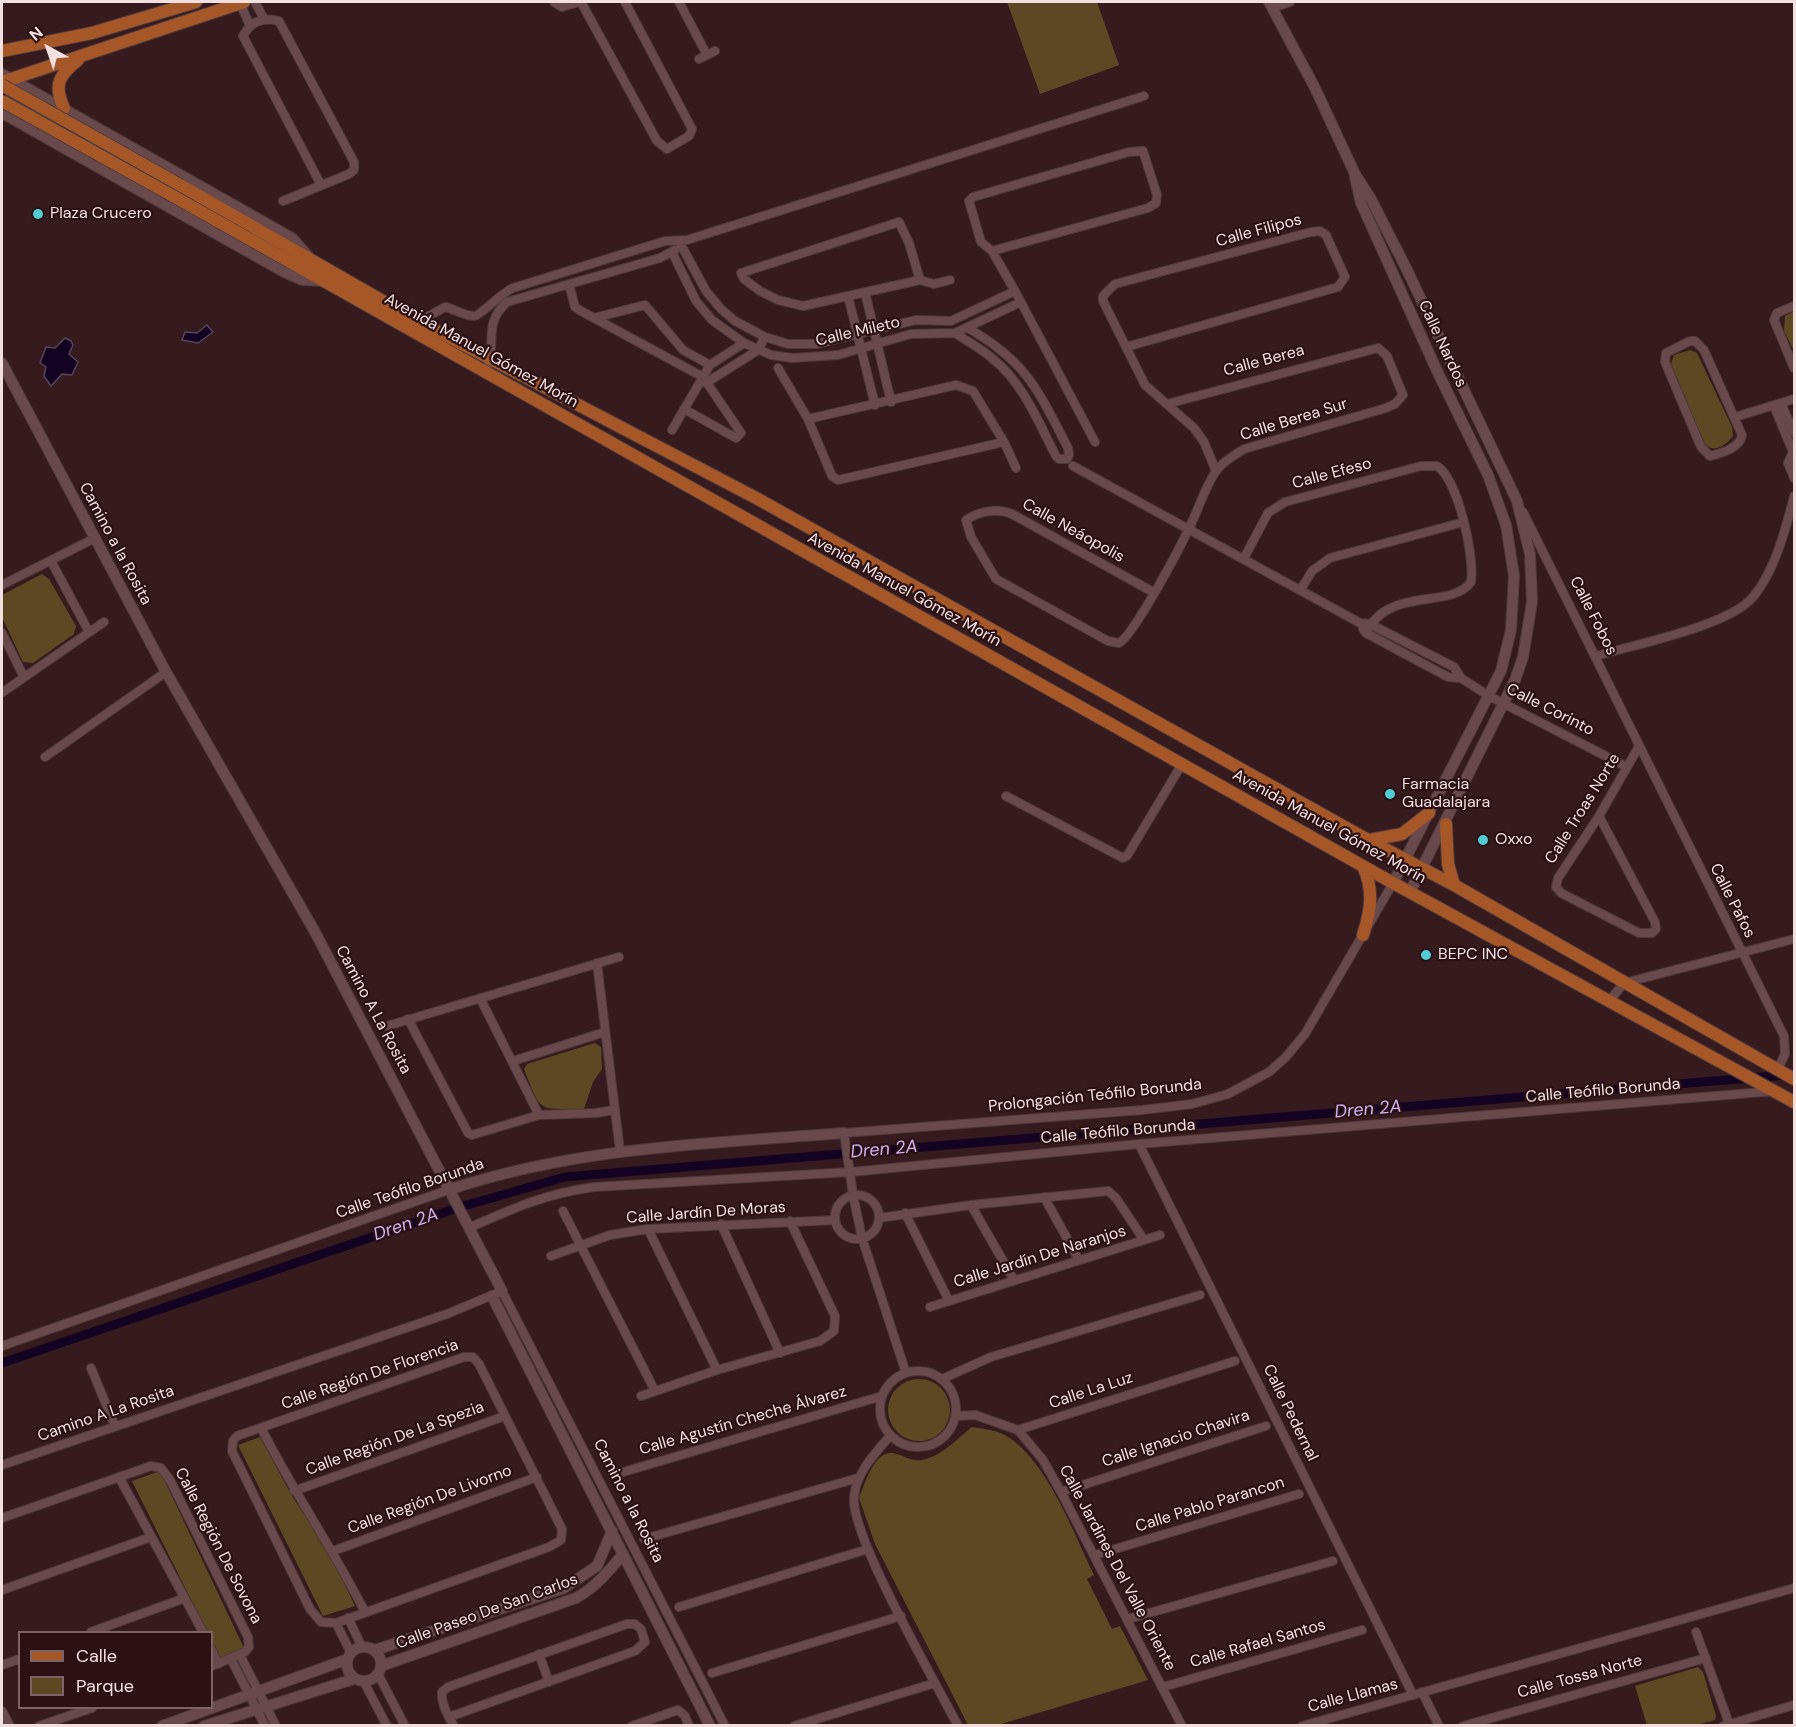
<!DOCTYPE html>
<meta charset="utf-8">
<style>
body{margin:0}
#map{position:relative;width:1796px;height:1727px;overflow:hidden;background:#361b1e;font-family:"DM Sans",sans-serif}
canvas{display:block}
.frame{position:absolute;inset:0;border:3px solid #f2dfe0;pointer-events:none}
.legend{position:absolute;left:18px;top:1631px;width:195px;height:78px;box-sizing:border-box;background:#2b1114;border:2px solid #7b6366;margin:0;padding:8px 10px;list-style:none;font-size:18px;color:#f2dfe0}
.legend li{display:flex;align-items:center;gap:12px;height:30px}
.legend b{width:30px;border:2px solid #7b6366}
.north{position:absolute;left:18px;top:18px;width:60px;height:60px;-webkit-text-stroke:4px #2b1114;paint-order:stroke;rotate:320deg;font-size:16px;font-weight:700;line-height:24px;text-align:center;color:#f2dfe0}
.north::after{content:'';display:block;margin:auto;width:21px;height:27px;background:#f2dfe0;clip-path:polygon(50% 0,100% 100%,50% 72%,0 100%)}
</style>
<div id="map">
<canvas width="1796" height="1727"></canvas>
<div class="frame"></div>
<ul class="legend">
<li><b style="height:8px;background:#a65727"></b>Calle</li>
<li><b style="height:16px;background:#5c4924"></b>Parque</li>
</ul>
<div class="north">N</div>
</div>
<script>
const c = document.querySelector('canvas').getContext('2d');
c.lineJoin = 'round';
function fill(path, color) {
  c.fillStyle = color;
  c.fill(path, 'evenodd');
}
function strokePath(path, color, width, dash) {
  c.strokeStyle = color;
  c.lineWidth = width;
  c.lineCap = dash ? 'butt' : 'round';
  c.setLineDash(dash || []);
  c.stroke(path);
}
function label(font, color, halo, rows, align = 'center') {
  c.font = font + ' "DM Sans",sans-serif';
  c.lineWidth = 4.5;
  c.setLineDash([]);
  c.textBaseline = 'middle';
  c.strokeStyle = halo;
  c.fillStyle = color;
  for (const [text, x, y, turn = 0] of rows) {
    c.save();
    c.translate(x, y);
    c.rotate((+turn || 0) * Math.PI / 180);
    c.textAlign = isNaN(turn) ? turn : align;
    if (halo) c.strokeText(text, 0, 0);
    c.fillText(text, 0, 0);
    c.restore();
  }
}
fill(new Path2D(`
 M 1007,2 L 1097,2 L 1119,65 L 1040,94 Z
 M 1794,311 L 1794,351 L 1784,331 L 1785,316 Z
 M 1690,350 L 1697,353 L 1732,427 L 1733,436 C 1725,446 1713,454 1704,443 L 1671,364 L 1674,355 Z
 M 42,574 L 49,579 L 76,626 L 74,634 L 33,663 L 23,662 L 2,617 L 2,595 Z
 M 595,1043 L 601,1047 L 602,1069 L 593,1082 L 584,1109 C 537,1109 542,1114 524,1069 L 527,1064 Z
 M888 1410a31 31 0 1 1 62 0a31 31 0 1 1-62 0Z
 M 972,1427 C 985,1429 998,1430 1008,1437 C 1047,1461 1074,1534 1094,1575 L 1087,1579 L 1112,1629 L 1120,1626 L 1148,1680 L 998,1725 L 968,1725 L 875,1544 L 859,1498 C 864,1486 873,1454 890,1453 C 901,1453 910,1462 922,1460 C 944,1455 955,1440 972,1427 Z
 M 260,1437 L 292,1496 L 330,1553 L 355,1606 L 323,1616 L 238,1445 Z
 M 160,1471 L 244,1648 L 219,1658 L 212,1642 L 212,1632 L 207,1632 L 132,1481 Z
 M 1698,1667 L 1703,1672 L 1716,1716 L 1715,1720 L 1697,1725 L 1647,1725 L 1635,1686 Z`), '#5c4924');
const water = new Path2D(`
 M 207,325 L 213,332 L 198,343 L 182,340 L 185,332 L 197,333 Z
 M 65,338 L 71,341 L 73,345 L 69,354 L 78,362 L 72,375 L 62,374 L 51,386 L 44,376 L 46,367 L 40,363 L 46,347 L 55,348 Z`);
fill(water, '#130222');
strokePath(water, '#56445b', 1.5);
strokePath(new Path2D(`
 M 2,1363 L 460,1207 L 565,1177 L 1786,1075`), '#130222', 9);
const minor = new Path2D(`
 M 255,2 L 264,19
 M 554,2 L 562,7 L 579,2
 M 581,2 L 657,141 L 667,149 L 689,136 L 692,129 L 625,2
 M 679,2 L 707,55
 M 240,3 L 250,26
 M 1272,8 L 1290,2
 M 699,59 L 715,51
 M 283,201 L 349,174 L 354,170 L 354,162 L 279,21 C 263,17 251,21 243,36 L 321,185
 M 681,245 L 706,291 L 721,309 L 735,321 L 765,337 L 788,344 L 817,344 L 916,320 L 951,321 L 1015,291
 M 992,251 L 1148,208 L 1156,203 L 1157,195 L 1143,151 L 1129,152 L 973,197 L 969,201 L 981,242 L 992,251 L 1015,291 L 1095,442
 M 672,252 L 696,301 L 712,320 L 744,343 L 771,355 L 792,358 L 838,355 L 911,334 L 955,333 L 1021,302
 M 920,280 L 909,243 L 899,222 L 741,273 L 744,279 L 760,291 L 778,300 L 803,306 L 920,280 L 934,284 L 950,280
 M 569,284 L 575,307 L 581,311 L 703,377 L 741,433 L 736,438 L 684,409
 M 865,292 L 891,402
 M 848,296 L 875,405
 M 1794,306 L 1777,313 L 1774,320 L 1794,368
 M 594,318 L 645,305 L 683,350 L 710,365
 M 418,322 L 445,307 C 454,309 465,316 474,316 C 480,316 501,293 513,288 L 665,241 L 687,240 L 1144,96
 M 955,333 C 968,342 982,349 993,359 C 1024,384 1038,422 1056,456 L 1059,459 L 1067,459 L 1069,455 L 1068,448 C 1037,389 1028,363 968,328
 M 1690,341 L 1695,341 L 1704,350 L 1742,435 C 1740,448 1722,453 1710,456 L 1701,447 L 1665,362 L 1666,353 Z
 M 1126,347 L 1338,287 L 1345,277 L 1326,235 L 1320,231 L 1311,232 L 1115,284 L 1103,296 L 1103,301 L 1145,385 L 1194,428 L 1204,442 L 1216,471
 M 778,368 L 808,419 L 832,476 L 838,480 L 1004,442
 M 485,372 C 499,346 481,325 507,302 L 660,258 L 675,250
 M 706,383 L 758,350 L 765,337
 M 1781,403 L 1794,433
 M 1774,406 L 1793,452
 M 1735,417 L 1794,399
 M 808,419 L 956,385 L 973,391 L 1004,442 L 1016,468
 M 672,430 L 710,365 L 744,343
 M 1794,450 L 1788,463 L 1794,478
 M 1073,466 L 1360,623 L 1370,624 L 1454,667 L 1461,678 L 1489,696 L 1627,767
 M 1523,512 L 1784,1036 L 1785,1054 L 1778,1069
 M 1244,558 L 1268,513 L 1285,502 L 1421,466 L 1437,466 C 1458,479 1475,557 1471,582 C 1451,610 1389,585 1366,633
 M 51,561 L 89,632
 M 2,585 L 95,538
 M 1301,589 L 1312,571 L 1330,558 L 1464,522
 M 1153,592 L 1012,514 C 998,508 979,511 966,520 L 971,537 L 996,579 L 1108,641 L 1119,643 C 1134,635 1181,546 1190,526 C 1199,508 1205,487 1216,471 C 1222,462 1235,455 1244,449 L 1386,408 L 1395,404 L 1403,395 L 1387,356 L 1378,348 L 1167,404
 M 1363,629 L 1366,633 L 1448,677 L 1461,678
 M 2,633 L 24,677
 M 1597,656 C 1635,644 1729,626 1753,597 C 1775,571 1786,528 1794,496
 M 3,692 L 104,622
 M 45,757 L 166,672
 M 1006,796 L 1123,858 L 1127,856 L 1182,764
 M 1599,816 L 1655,922 L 1656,929 L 1652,933 L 1639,933 L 1561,893 L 1556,887 L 1558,878 L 1599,816 L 1638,748
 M 597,963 L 620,1151
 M 480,998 L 539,1115
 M 1610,1000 L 1624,983 L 1794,939
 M 408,1019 L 468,1133 L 472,1135 L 539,1115 L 596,1113 L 614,1110
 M 387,1026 L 619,957
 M 513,1061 L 605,1032
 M 1139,1144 L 1413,1695
 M835 1217a22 22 0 1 1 44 0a22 22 0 1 1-44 0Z
 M 1044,1197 L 1079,1260
 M 971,1205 L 1014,1280
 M 563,1211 L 655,1391
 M 905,1213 L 949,1301
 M 879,1218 L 971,1205 L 1108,1191 L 1116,1198 L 1144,1240
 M 721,1224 L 780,1353
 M 471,1227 C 516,1207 545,1194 594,1187 L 851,1172 L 1139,1144 L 1775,1091
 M 648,1229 L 717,1370
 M 551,1256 L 610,1235 L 648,1229 L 835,1220
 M 930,1307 L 1160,1235
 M 2,1346 L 451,1189
 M 464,1357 L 473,1357 L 479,1364 L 562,1529 L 561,1540 L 549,1547 L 336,1623 L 321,1622 L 310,1609 L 232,1451 L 233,1441 L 237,1436 Z
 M 91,1368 L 115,1426
 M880 1409a38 38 0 1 1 76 0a38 38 0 1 1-76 0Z
 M 906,1373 L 862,1238 L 853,1195 L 844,1133 L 1142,1110 L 1192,1104 L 1228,1094 L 1269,1072 L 1285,1058 L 1305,1034 L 1393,883
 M 942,1379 L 991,1357 L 1200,1295
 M 641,1396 L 717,1370 L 820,1341 L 834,1331 L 835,1316 L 790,1221
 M 956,1416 L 975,1415 L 1018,1430 L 1235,1361
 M 261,1428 C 293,1491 333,1549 365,1612
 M 1018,1430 L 1043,1460 L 1061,1492 L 1182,1726
 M 890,1436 C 875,1453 855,1474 854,1498 C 851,1537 936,1683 958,1726
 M 2,1465 L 447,1314 L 502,1291 L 725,1726
 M 613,1475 L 882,1396
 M 119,1477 L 203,1632
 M 294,1491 L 505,1416
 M 1061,1492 L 1266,1426
 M 2,1518 L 151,1466 L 161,1468 L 170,1480 L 248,1637 L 249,1647 L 245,1652 L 212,1666
 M 644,1539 L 858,1478
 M 333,1551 L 537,1477
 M 1095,1555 L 1299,1494
 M 2,1590 L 151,1537
 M 679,1607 L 868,1549
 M 348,1618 L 362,1647
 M 1128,1619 L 1333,1561
 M 336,1623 L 351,1653
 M 91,1632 L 185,1598
 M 1696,1632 L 1730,1726
 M 212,1650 L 218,1664
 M 539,1654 L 549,1682
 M 240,1655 L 276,1726
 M 231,1659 L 265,1726
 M 2,1665 L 20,1659
 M 712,1673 L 901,1616
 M 378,1674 L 405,1726
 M 364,1682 L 387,1726
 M 1163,1687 L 1362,1630
 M 1422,1692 L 1439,1726
 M 2,1711 L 10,1726
 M 449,1717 L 635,1651 L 645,1642 L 641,1629 L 635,1624 L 627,1624 L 448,1687 L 442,1692 C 441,1704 448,1716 454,1726
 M 39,1726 L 92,1708
 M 632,1726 L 678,1710 L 685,1716 L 689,1726
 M 794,1726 L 935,1683
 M 1302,1726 L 1794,1588
 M 1463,1726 L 1706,1658
 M 1723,1726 L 1794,1705`);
const tertiary = new Path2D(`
 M 1269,2 L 1315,88 L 1355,174 L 1371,199 L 1407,270 L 1517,501 L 1530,554 L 1532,602 L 1523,657 L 1515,680 L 1410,892
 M 2,74 L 292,238 L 308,256
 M 2,113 L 284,272 L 302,280 L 324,281
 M 1355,177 L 1361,203 L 1438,373 L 1488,475 L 1506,525 L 1514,576 L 1511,630 L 1501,671 L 1393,883
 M 2,363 L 166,672 L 315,932 L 502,1291
 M 451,1189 C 578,1147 712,1143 844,1133
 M 492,1296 L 710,1726
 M347 1664a17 17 0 1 1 34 0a17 17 0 1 1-34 0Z
 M 375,1650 L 564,1588 L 597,1566 L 612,1531
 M 381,1666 L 576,1598 C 596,1587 609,1571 623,1554
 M 162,1726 L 348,1659
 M 204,1726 L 354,1679`);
const primary = new Path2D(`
 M 2,51 L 92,33 L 196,2
 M 2,82 L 244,2
 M 64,108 C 53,85 59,75 78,60
 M 180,185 L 416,320 L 758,499 L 1368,840 L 1454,885 L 1794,1079
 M 173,196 L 1393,883 L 1794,1102
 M 1446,824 L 1448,864 L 1454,885
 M 1369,840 L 1402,834 L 1429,813
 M 1363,935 C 1371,910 1374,890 1363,866`);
strokePath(minor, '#4f393c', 10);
strokePath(tertiary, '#4f393c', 12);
strokePath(primary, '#4f393c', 14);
strokePath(minor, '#694a4c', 8);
strokePath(tertiary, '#694a4c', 10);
strokePath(primary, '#a65727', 12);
const primaryBridge = new Path2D(`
 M 2,85 L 180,185
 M 2,101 L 173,196`);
strokePath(primaryBridge, '#4f393c', 14, []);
strokePath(primaryBridge, '#a65727', 12);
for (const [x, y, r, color] of [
 [38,214,6,"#51ccd4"],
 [1390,794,6,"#51ccd4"],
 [1483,840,6,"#51ccd4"],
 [1426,955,6,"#51ccd4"]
]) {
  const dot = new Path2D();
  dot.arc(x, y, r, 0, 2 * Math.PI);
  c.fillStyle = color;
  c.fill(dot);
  strokePath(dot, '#2b1114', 2);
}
label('16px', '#f2dfe0', '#2b1114', [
 ["Plaza Crucero",50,214],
 ["Farmacia",1402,785],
 ["Guadalajara",1402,803],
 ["Oxxo",1495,840],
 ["BEPC INC",1438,955]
], 'left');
label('16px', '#f2dfe0', '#2b1114', [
 ["Calle Filipos",1259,231,-15],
 ["Calle Mileto",858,332,-13],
 ["Calle Nardos",1442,344,65],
 ["Avenida Manuel Gómez Morín",481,351,29],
 ["Calle Berea",1264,361,-15],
 ["Calle Berea Sur",1294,420,-17],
 ["Calle Efeso",1332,474,-15],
 ["Calle Neáopolis",1073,531,29],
 ["Camino a la Rosita",115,544,62],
 ["Avenida Manuel Gómez Morín",904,590,29],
 ["Calle Fobos",1593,616,63],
 ["Calle Corinto",1550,710,27],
 ["Calle Troas Norte",1583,809,-58],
 ["Avenida Manuel Gómez Morín",1329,827,29],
 ["Calle Pafos",1732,901,63],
 ["Camino A La Rosita",373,1010,62],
 ["Calle Teófilo Borunda",1603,1091,-5],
 ["Prolongación Teófilo Borunda",1095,1096,-6],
 ["Calle Teófilo Borunda",1118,1132,-5],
 ["Calle Teófilo Borunda",410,1189,-19],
 ["Calle Jardín De Moras",706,1213,-4],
 ["Calle Jardín De Naranjos",1040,1257,-17],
 ["Calle Región De Florencia",370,1375,-19],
 ["Calle La Luz",1091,1391,-18],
 ["Calle Pedernal",1290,1413,64],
 ["Camino A La Rosita",106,1414,-19],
 ["Calle Agustín Cheche Álvarez",743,1421,-16],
 ["Calle Región De La Spezia",395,1439,-20],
 ["Calle Ignacio Chavira",1176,1439,-18],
 ["Calle Región De Livorno",430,1500,-20],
 ["Camino a la Rosita",628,1501,63],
 ["Calle Pablo Parancon",1210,1505,-17],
 ["Calle Región De Sovona",218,1546,63],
 ["Calle Jardines Del Valle Oriente",1117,1568,62],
 ["Calle Paseo De San Carlos",487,1612,-20],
 ["Calle Rafael Santos",1258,1644,-16],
 ["Calle Tossa Norte",1580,1677,-15],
 ["Calle Llamas",1353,1696,-15]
]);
label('italic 18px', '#d0b2f5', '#2b1114', [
 ["Dren 2A",1368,1110,-5],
 ["Dren 2A",884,1150,-5],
 ["Dren 2A",406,1225,-19]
]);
</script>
